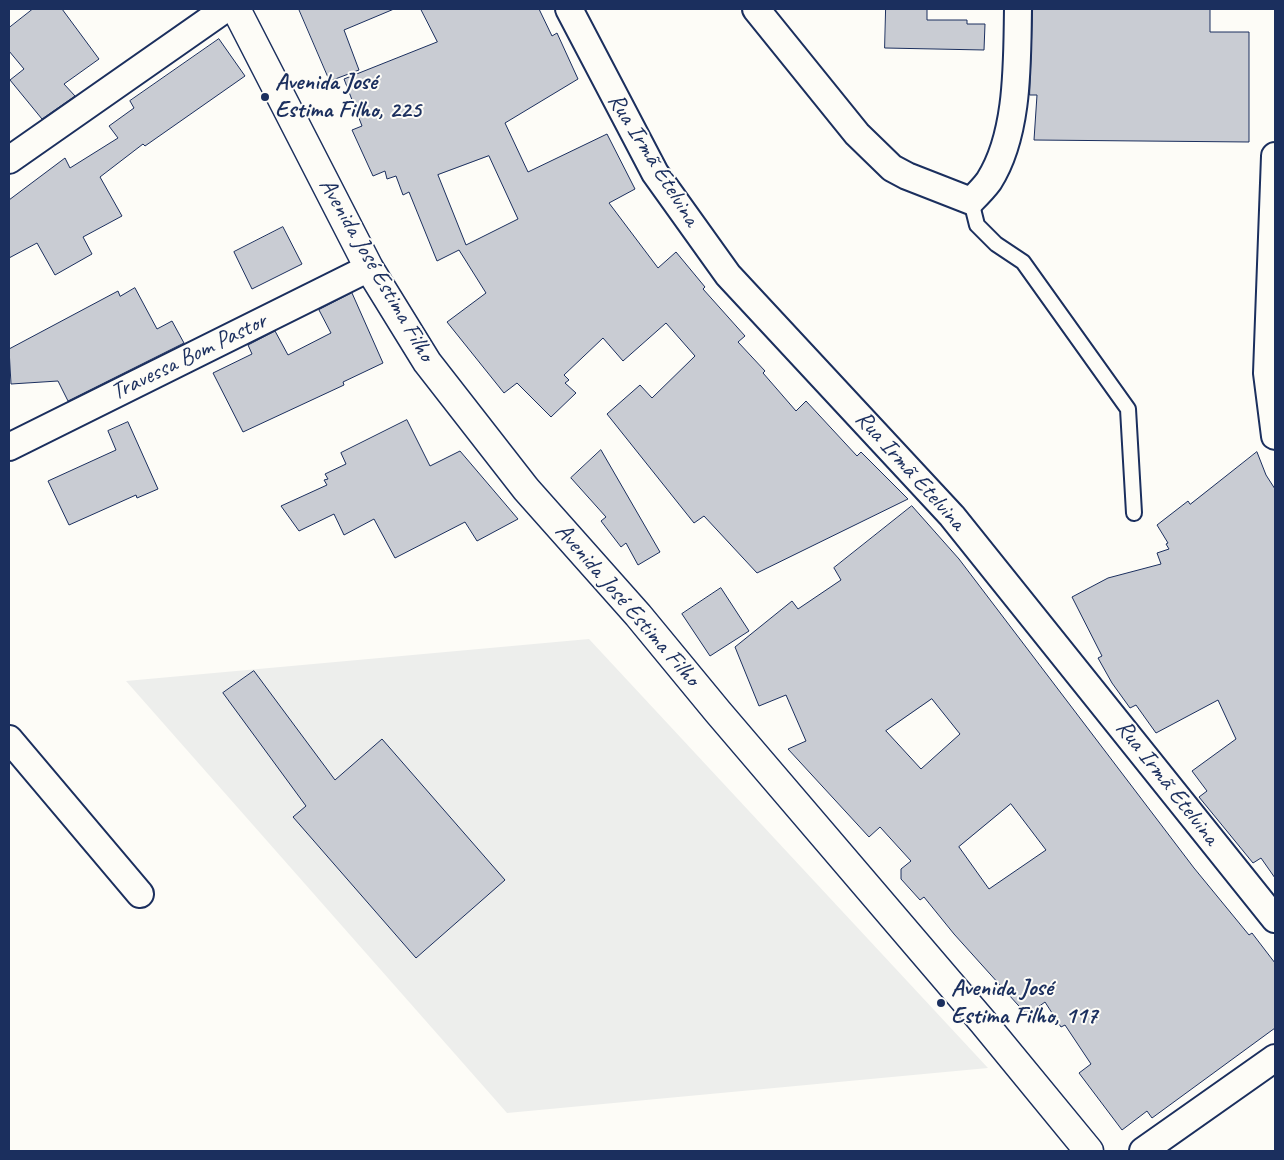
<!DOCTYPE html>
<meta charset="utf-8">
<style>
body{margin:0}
#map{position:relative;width:1284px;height:1160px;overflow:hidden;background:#fdfcf7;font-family:Caveat,sans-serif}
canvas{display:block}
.frame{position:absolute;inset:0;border:10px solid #1b2f5e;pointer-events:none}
</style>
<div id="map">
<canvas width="1284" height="1160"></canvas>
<div class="frame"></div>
</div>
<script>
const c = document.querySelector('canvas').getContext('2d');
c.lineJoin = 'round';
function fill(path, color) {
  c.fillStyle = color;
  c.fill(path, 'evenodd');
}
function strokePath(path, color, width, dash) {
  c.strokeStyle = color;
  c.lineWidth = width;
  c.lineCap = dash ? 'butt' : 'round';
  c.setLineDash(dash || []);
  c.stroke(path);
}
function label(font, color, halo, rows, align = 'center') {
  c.font = font + ' Caveat,sans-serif';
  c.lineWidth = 4;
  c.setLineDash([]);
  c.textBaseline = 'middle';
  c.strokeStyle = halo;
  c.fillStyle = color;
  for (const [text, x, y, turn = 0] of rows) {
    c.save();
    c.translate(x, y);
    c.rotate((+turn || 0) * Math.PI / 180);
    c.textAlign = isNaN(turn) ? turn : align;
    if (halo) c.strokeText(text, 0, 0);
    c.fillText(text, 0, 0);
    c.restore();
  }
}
fill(new Path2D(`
 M 589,639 L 988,1068 L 507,1113 L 126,681 Z`), '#edeeec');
const building = new Path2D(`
 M 33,9 L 62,9 L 99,59 L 64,84 L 75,96 L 42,119 L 10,80 L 24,69 L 9,51 L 9,28 Z
 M 299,9 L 394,9 L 344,30 L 359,70 L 330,81 Z
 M 421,9 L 539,9 L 552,36 L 557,33 L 578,79 L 505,123 L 528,172 L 607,134 L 635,189 L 609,203 L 658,268 L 676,252 L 705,287 L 703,289 L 745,336 L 738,342 L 765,371 L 763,373 L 796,411 L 806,401 L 857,456 L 861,452 L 908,499 L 757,573 L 704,516 L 694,523 L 607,414 L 640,385 L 652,398 L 695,356 L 666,323 L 623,361 L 603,338 L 564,375 L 569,380 L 565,383 L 576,393 L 551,417 L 517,383 L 504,393 L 447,322 L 486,293 L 459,250 L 437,261 L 409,192 L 403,195 L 396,176 L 387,179 L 385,171 L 373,176 L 352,130 L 362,126 L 344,79 L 437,42 ZM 489,156 L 518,219 L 466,245 L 438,175 Z
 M 886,9 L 927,9 L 927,20 L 967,20 L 967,24 L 985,24 L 984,50 L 885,48 Z
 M 1033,9 L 1210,9 L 1210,32 L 1249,32 L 1249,142 L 1034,140 L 1037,95 L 1030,95 Z
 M 219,39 L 245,76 L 145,146 L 143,144 L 100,177 L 122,216 L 83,237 L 92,254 L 55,275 L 37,243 L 9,258 L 9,200 L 65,158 L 70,168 L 118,138 L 109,126 L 134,108 L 130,101 Z
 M 283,227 L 302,264 L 252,289 L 234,252 Z
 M 135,288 L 157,329 L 172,321 L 184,343 L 68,401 L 58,381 L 11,384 L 9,349 L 118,291 L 120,296 Z
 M 352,293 L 383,363 L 343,382 L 344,385 L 243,432 L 213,373 L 252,354 L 248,345 L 275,331 L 288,355 L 331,333 L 319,310 Z
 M 407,420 L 430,466 L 460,451 L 518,519 L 477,541 L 465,522 L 395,558 L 374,519 L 344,535 L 334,514 L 299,531 L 281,506 L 327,485 L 324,480 L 328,479 L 325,474 L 346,464 L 341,453 Z
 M 128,422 L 158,489 L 137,498 L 136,495 L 69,525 L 48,481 L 116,450 L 108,431 Z
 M 601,450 L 660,552 L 638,565 L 626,543 L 621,547 L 601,521 L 606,517 L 571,478 Z
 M 1257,452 L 1266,475 L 1275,489 L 1275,878 L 1261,858 L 1253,863 L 1199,797 L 1207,791 L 1192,771 L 1236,739 L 1218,700 L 1156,733 L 1136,705 L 1130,708 L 1112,683 L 1098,658 L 1102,656 L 1072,597 L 1108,578 L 1161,564 L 1157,553 L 1169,549 L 1166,544 L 1168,543 L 1157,525 L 1188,501 L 1190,504 Z
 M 912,506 L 959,559 L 1194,868 L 1249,935 L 1252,933 L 1275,963 L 1275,1028 L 1152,1118 L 1147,1111 L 1122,1130 L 1079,1073 L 1091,1064 L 1065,1025 L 1061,1027 L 1045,1002 L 1027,1015 L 954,934 L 924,897 L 920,900 L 901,879 L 901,869 L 911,861 L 880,827 L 869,837 L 788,749 L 806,741 L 786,695 L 759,706 L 735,647 L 792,601 L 798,609 L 841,580 L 834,568 ZM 932,699 L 960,734 L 921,769 L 886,731 ZM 1011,804 L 1046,850 L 989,889 L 959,847 Z
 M 721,588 L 749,631 L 710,656 L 682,614 Z
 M 254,671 L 335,780 L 382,739 L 505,880 L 416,958 L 293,817 L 306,806 L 223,693 Z`);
fill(building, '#c9ccd3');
strokePath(building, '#1b2f5e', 1);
const service = new Path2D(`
 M 971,201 L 977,225 L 996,244 L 1023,262 L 1128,409 L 1134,513`);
const minor = new Path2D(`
 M 569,9 L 655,173 L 728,275 L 952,516 L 1275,919
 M 756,9 L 857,134 L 892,168 L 907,176 L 971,201 C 977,195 984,188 989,181 C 1019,134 1017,62 1018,9
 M 1275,156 L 1267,373 L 1275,436
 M 9,160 L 225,9
 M 9,447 L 369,268
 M 9,739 L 140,894
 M 1143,1151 L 1275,1058`);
const tertiary = new Path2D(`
 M 236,9 L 369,268 L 427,362 L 526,489 L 638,615 L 718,712 L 983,1022 L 1089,1151`);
strokePath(service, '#1b2f5e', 18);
strokePath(minor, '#1b2f5e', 30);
strokePath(tertiary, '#1b2f5e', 31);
strokePath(service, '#fdfcf7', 14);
strokePath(minor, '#fdfcf7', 26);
strokePath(tertiary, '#fdfcf7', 28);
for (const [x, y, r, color] of [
 [265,97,5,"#1b2f5e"],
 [941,1003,5,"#1b2f5e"]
]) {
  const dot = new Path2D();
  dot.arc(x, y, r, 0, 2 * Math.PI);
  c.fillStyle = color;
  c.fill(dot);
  strokePath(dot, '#fdfcf7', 2);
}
label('bold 24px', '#1b2f5e', '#fdfcf7', [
 ["Avenida José",275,83],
 ["Estima Filho, 225",275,111],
 ["Avenida José",951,989],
 ["Estima Filho, 117",951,1017]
], 'left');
label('24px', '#1b2f5e', '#fdfcf7', [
 ["Rua Irmã Etelvina",653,160,58],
 ["Avenida José Estima Filho",376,270,60],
 ["Travessa Bom Pastor",189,357,-26],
 ["Rua Irmã Etelvina",910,471,48],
 ["Avenida José Estima Filho",627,605,49],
 ["Rua Irmã Etelvina",1167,783,52]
]);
</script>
